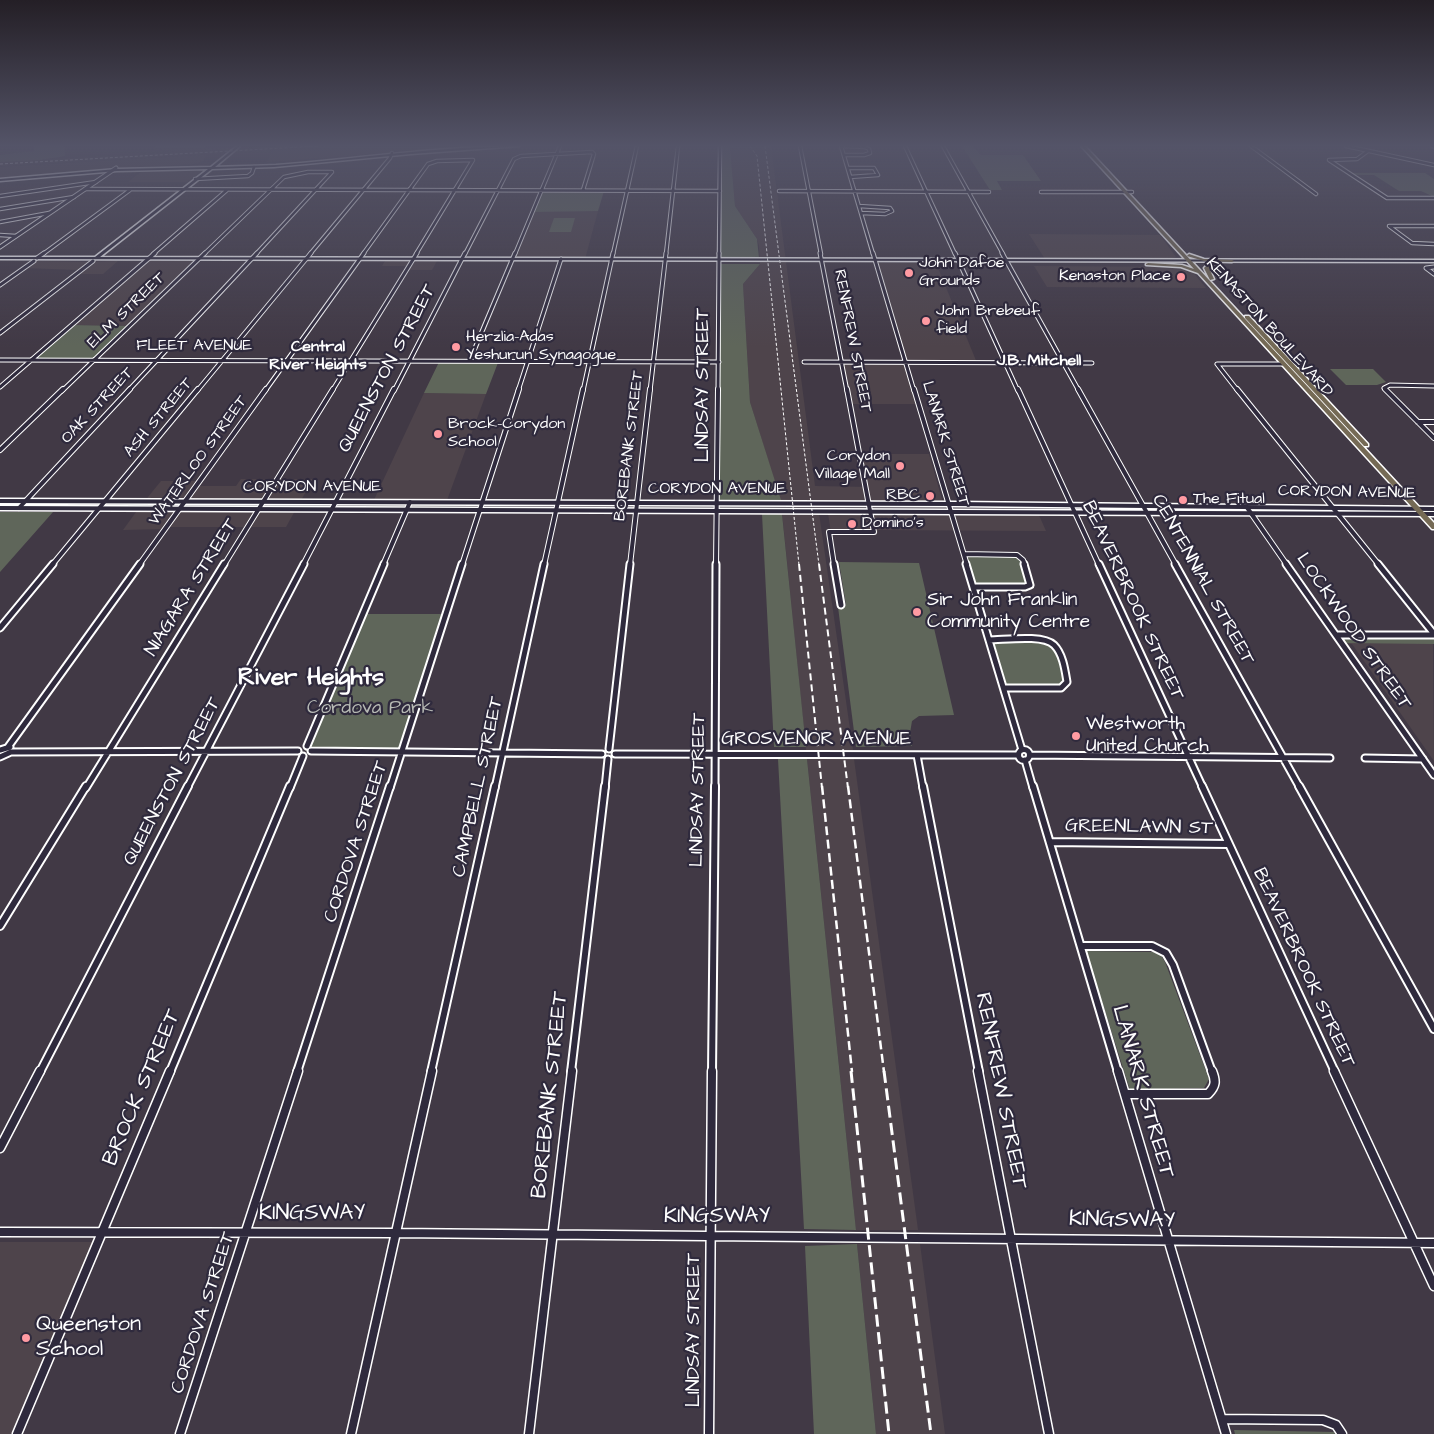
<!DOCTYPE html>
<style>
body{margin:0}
canvas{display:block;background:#413945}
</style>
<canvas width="1434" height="1434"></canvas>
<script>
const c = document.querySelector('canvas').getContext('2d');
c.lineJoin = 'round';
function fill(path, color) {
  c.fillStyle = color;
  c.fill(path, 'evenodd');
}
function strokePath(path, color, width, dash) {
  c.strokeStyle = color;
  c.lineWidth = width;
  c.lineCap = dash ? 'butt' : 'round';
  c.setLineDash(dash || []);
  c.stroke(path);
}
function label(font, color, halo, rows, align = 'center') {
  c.font = font + ' "Architects Daughter",sans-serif';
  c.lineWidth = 4.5;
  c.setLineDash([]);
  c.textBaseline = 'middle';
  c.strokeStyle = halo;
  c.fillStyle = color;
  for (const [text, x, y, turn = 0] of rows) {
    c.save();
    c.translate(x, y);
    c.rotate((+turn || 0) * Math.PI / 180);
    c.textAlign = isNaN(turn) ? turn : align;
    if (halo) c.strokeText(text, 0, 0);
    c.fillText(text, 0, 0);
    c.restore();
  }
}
fill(new Path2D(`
 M 154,146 L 207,146 L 202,150 L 283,146 L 456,147 L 267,162 L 273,150 L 0,166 L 0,162 L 178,152 L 155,149 Z
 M 771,146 L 815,486 L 868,487 L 861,454 L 929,454 L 943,503 L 781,502 L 750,402 L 743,284 L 760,264 L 759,246 L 757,239 L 735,206 L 730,147 Z
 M 206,155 L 203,161 L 193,164 L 121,168 L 0,178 L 0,167 Z
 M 146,168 L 202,170 L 187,182 L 128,182 Z
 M 566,211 L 598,211 L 585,259 L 513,259 L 533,212 Z
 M 1029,234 L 1160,235 L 1176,257 L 1168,259 L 1045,259 Z
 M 34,261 L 89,262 L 118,261 L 103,274 L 75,274 L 78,270 L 24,268 Z
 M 145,261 L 197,261 L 130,326 L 71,325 Z
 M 385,261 L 437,261 L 432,270 L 407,270 L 409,266 L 382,266 Z
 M 876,263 L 936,263 L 977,363 L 906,362 L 918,404 L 850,404 L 842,362 L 906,362 Z
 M 1034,266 L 1182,267 L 1192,271 L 1206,288 L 1047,287 Z
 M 424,393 L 486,394 L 446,503 L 373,502 Z
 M 241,479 L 313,479 L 300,502 L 144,502 L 161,481 L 199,481 L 197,486 L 236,486 Z
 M 139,508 L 296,509 L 286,527 L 167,527 L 165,529 L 123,530 Z
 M 782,512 L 819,513 L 853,750 L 806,750 Z
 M 828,513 L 1038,513 L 1046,531 L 878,530 L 878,533 L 831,533 Z
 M 1434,635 L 1433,645 L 1434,761 L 1352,644 L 1342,643 Z
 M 807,759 L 854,759 L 918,1230 L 856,1230 Z
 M 0,1242 L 93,1242 L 13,1434 L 0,1434 Z
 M 857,1244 L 920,1244 L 945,1434 L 876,1434 Z`), '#4e444b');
fill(new Path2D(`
 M 34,146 L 64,146 L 65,156 L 40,160 L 0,162 L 0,155 L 34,151 Z
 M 722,146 L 747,147 L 730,147 L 735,206 L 757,239 L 759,258 L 719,258 Z
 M 962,146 L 972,146 L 981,155 L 1023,155 L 1041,181 L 997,181 L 1002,190 L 990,190 Z
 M 1350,173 L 1425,173 L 1434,179 L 1434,197 L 1421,191 L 1399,191 L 1374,175 L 1353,175 Z
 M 542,190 L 604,191 L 598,211 L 533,212 Z
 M 554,218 L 575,218 L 571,232 L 549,232 Z
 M 720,264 L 760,264 L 743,284 L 750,402 L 781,500 L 718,500 Z
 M 71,325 L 130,326 L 94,360 L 32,360 Z
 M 440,360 L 499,360 L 486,394 L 424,393 Z
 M 1330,369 L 1373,369 L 1386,382 L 1377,385 L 1346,385 Z
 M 0,512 L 53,512 L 0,572 Z
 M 762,514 L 782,514 L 806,747 L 774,747 Z
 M 964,554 L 1020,557 L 1030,585 L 973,587 Z
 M 839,562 L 919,563 L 954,715 L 919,716 L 912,721 L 910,733 L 912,746 L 856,747 L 838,607 L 846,605 Z
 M 363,614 L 446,614 L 402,753 L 305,751 Z
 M 1336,635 L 1434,635 L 1434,644 L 1342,643 Z
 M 989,640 L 1039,640 L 1054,645 L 1066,677 L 1066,685 L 1004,688 Z
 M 778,759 L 807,759 L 856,1230 L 804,1229 Z
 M 1086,951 L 1154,952 L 1161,955 L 1165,962 L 1209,1079 L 1204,1088 L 1130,1090 Z
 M 857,1244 L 876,1434 L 814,1434 L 805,1246 Z
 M 1234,1430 L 1334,1432 L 1335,1434 L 1235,1434 Z`), '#5f665a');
const minorFar5 = new Path2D(`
 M 800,146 L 821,254
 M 841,146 L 873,254
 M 841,146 L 865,147 L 869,149 L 870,153 L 864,155 L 844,155
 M 905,146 L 955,254
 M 943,146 L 1003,254
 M 1251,146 L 1316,194
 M 1346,146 L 1434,165
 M 1432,146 L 1434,147
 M 1368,151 L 1357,159 L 1329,160 L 1387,198 L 1434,198
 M 848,168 L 874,168 L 878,175 L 850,177
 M 195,179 L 248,176 L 252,173 L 254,167
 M 85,189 L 720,191
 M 779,191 L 989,192
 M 1041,192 L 1132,192
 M 0,196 L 96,182
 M 859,206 L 890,208 L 892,211 L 885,214 L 861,213
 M 0,209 L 74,197
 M 0,222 L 49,213
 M 1434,226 L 1389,226 L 1412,243 L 1434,244
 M 0,235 L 16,236
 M 43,254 L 130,190
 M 153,254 L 227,190
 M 204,254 L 284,177 L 308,172 L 332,172 L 256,254
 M 310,254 L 390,158 L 392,153
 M 363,254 L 428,164 L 437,161 L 473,160 L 416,254
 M 465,254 L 514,159 L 521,156 L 592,152 L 594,154 L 583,190
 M 515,254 L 560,146
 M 613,254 L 637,146
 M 666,254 L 678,146
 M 719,254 L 720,146`);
const minorFar4 = new Path2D(`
 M 820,253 L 847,391
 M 873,253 L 914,391
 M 955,253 L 1018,391
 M 1002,253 L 1079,391
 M 37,258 L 44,253
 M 1434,267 L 1426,268 L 1434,274
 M 0,285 L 34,261
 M 0,333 L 93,261
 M 0,360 L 719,362
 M 470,360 L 515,253
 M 804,362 L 1092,363
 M 0,387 L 155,253
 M 62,391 L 205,253
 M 128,391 L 257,253
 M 197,391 L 311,253
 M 265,391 L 364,253
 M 332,391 L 417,253
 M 394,391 L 465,253
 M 518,391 L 561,259
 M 583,391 L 613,253
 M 650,391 L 666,253
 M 718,391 L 719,253
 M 1238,391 L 1217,364 L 1282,364
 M 1387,391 L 1384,388 L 1390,385 L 1434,386`);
const minorFar3 = new Path2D(`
 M 914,389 L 967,565
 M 1018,389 L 1099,565
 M 1078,389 L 1176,565
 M 1237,389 L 1379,565
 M 1385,389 L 1434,438
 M 1418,422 L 1434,422
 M 0,450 L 63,389
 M 1246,506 L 1287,565
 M 19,508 L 130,389
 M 964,554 L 1017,555 L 1023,560 L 1025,565
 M 52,565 L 198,389
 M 139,565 L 266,389
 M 224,565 L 333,389
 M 303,565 L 394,389
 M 383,565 L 410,502
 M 462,565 L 519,389
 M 544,565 L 583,389
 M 630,565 L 650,389
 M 716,565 L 718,389
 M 834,565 L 829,532 L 874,532 L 847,389`);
const minorFar2 = new Path2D(`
 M 834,564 L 841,605
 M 966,564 L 1022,750
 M 1099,564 L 1203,788
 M 1175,564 L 1300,788
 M 1286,564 L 1434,775
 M 1378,564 L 1434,634
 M 973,587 L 1025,587 L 1030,585 L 1024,564
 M 0,628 L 53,564
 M 1336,635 L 1434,635
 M 989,640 C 1004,640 1043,634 1054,645 C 1063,654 1065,670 1067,682 L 1061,688 L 1004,688
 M 307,746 L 384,564
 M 8,747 L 140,564
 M 609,749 L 630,564
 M1018.5 755a5.5 5.5 0 1 1 11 0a5.5 5.5 0 1 1-11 0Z
 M 0,750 L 10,747
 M 311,751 L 602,754
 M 11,752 L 298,751
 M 615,754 L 1017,755
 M 917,755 L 923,788
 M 1030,755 L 1330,758
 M 0,757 L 11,752
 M 1365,758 L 1423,759
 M 1025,760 L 1033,788
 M 86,788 L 224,564
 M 187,788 L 304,564
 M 290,788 L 303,756
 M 390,788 L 462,564
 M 495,788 L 544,564
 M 605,788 L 608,759
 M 715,788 L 716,564`);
const minorFar1 = new Path2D(`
 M 923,786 L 979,1072
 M 1033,786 L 1118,1072
 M 1202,786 L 1335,1072
 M 1299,786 L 1434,1029
 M 1050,842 L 1228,844
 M 0,926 L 86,786
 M 1081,946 L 1152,946 L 1166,953 L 1173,965 L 1212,1072
 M 40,1072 L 188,786
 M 170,1072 L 290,786
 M 297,1072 L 390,786
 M 431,1072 L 495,786
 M 571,1072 L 605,786
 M 712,1072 L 715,786`);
const minor = new Path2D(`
 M 978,1071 L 1049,1434
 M 1118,1071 L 1226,1434
 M 1334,1071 L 1434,1286
 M 1125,1094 L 1208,1094 C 1216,1086 1216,1081 1212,1071
 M 0,1148 L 40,1071
 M 0,1232 L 396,1233 L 1434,1243
 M 1222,1419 L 1323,1420 L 1336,1425 L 1342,1434
 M 17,1434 L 170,1071
 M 180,1434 L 298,1071
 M 351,1434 L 432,1071
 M 529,1434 L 572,1071
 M 709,1434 L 712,1071`);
const tertiary = new Path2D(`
 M 0,247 L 116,168`);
const secondary = new Path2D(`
 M 237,146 L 240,146 L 215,167 C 235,166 256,166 276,165 C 357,159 438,146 519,146 L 411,154 L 274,167 L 212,169 L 100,257 L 1434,260 L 1434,262 L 0,259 L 0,257 L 95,257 L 208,169 L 117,171 L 0,181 L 0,179 L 117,169 L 211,167 Z
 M 0,499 L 955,502 L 1434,507 L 1434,511 L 955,506 L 0,503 Z
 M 0,506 L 1434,512 L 1434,516 L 0,510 Z`);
const primary = new Path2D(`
 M 1081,146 L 1085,146 L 1434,523 L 1434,529 L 1432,529 L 1198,273 L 1181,267 L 1146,265 L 1146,264 L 1148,263 L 1182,265 L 1194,269 Z
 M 1189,254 L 1204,259 L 1232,260 L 1234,261 L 1232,262 L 1204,261 L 1187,256 Z
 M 1219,263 L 1221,264 L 1221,265 L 1211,266 L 1209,268 L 1214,279 L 1210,280 L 1204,268 L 1208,264 Z
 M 1245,316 L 1249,316 L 1368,444 L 1368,446 L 1364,446 L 1245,318 Z`);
strokePath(minorFar5, '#fff', 4.5);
strokePath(minorFar4, '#fff', 5);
strokePath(minorFar3, '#fff', 6);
strokePath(minorFar2, '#fff', 9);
strokePath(minorFar1, '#fff', 10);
strokePath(minor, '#fff', 11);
strokePath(tertiary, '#fff', 5);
strokePath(secondary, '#fff', 3);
strokePath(primary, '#fff', 3);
strokePath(minorFar5, '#2f2a3d', 2.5);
strokePath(minorFar4, '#2f2a3d', 3);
strokePath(minorFar3, '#2f2a3d', 4);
strokePath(minorFar2, '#2f2a3d', 5);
strokePath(minorFar1, '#2f2a3d', 6);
strokePath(minor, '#2f2a3d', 8);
strokePath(tertiary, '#2f2a3d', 3);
fill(secondary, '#2f2a3d');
fill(primary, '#756a55');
strokePath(new Path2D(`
 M 750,146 L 757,156 L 799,565
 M 765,146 L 819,565
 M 0,164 L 318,146`), '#fff', 1, [3, 2]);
strokePath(new Path2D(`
 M 799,564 L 822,788
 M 819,564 L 848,788`), '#fff', 2, [7, 4]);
strokePath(new Path2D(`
 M 822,786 L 852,1072
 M 848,786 L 884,1072`), '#fff', 2.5, [9, 4.5]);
strokePath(new Path2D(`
 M 851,1071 L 889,1434
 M 884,1071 L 931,1434`), '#fff', 3, [12, 5.5]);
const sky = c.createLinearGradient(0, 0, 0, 347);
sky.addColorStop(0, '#241f26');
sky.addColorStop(0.42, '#545468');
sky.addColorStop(1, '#54546800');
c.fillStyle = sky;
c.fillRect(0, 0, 1434, 347);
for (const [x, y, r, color] of [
 [909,273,5,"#ff9aa2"],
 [1181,277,5,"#ff9aa2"],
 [926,321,5,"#ff9aa2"],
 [456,347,5,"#ff9aa2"],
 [438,434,5,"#ff9aa2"],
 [900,466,5,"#ff9aa2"],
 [930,496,5,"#ff9aa2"],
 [1183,500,5,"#ff9aa2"],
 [852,524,5,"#ff9aa2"],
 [917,612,5,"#ff9aa2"],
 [1076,736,5,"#ff9aa2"],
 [26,1338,5,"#ff9aa2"]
]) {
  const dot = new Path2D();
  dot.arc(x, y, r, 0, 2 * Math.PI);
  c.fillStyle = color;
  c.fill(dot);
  strokePath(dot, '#2f2a3d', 2);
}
label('16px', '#fff', '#2f2a3d', [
 ["John Dafoe",919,264],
 ["Grounds",919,282],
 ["Kenaston Place",1171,277,"right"],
 ["John Brebeuf",936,312],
 ["field",936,330],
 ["Herzlia-Adas",466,338],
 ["Yeshurun Synagogue",466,356],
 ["Brock-Corydon",448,425],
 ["School",448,443],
 ["Corydon",890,457,"right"],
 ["Village Mall",890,475,"right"],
 ["RBC",920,496,"right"],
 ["The Fitual",1193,500],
 ["Domino's",862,524]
], 'left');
label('16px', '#fff', '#2f2a3d', [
 ["ELM STREET",127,311,-44],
 ["KENASTON BOULEVARD",1269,328,48],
 ["RENFREW STREET",852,341,79],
 ["FLEET AVENUE",194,347],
 ["OAK STREET",98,406,-47],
 ["ASH STREET",159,418,-50],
 ["LANARK STREET",945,444,73],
 ["BOREBANK STREET",630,446,-83],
 ["WATERLOO STREET",199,461,-54],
 ["CORYDON AVENUE",312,488],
 ["CORYDON AVENUE",717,490],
 ["CORYDON AVENUE",1347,493,1]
]);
label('bold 16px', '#fff', '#2f2a3d', [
 ["Central",318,348],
 ["River Heights",318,366],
 ["J.B. Mitchell",1039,362]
]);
label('19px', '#fff', '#2f2a3d', [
 ["QUEENSTON STREET",388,369,-62],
 ["LINDSAY STREET",704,385,-90],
 ["CENTENNIAL STREET",1202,580,61],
 ["NIAGARA STREET",192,588,-58],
 ["BEAVERBROOK STREET",1132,601,65],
 ["LOCKWOOD STREET",1353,632,55],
 ["GROSVENOR AVENUE",816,740],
 ["QUEENSTON STREET",173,782,-62],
 ["CAMPBELL STREET",479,787,-78],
 ["LINDSAY STREET",699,790,-89],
 ["GREENLAWN ST",1139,828,1],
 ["CORDOVA STREET",357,842,-72],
 ["BEAVERBROOK STREET",1303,968,65],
 ["CORDOVA STREET",204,1313,-72],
 ["LINDSAY STREET",695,1330,-90]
]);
label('19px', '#fff', '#2f2a3d', [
 ["Sir John Franklin",927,601],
 ["Community Centre",927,623],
 ["Westworth",1086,725],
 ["United Church",1086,747]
], 'left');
label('19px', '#b7bab5', '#2f2a3d', [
 ["Cordova Park",370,709]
]);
label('22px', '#fff', '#2f2a3d', [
 ["BROCK STREET",143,1088,-67],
 ["RENFREW STREET",1000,1091,79],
 ["LANARK STREET",1142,1092,74],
 ["BOREBANK STREET",551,1095,-84],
 ["KINGSWAY",312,1214],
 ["KINGSWAY",717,1217],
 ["KINGSWAY",1122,1221,1]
]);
label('22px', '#fff', '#2f2a3d', [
 ["Queenston",36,1325],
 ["School",36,1350]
], 'left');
label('bold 24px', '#fff', '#2f2a3d', [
 ["River Heights",311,679]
]);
</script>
